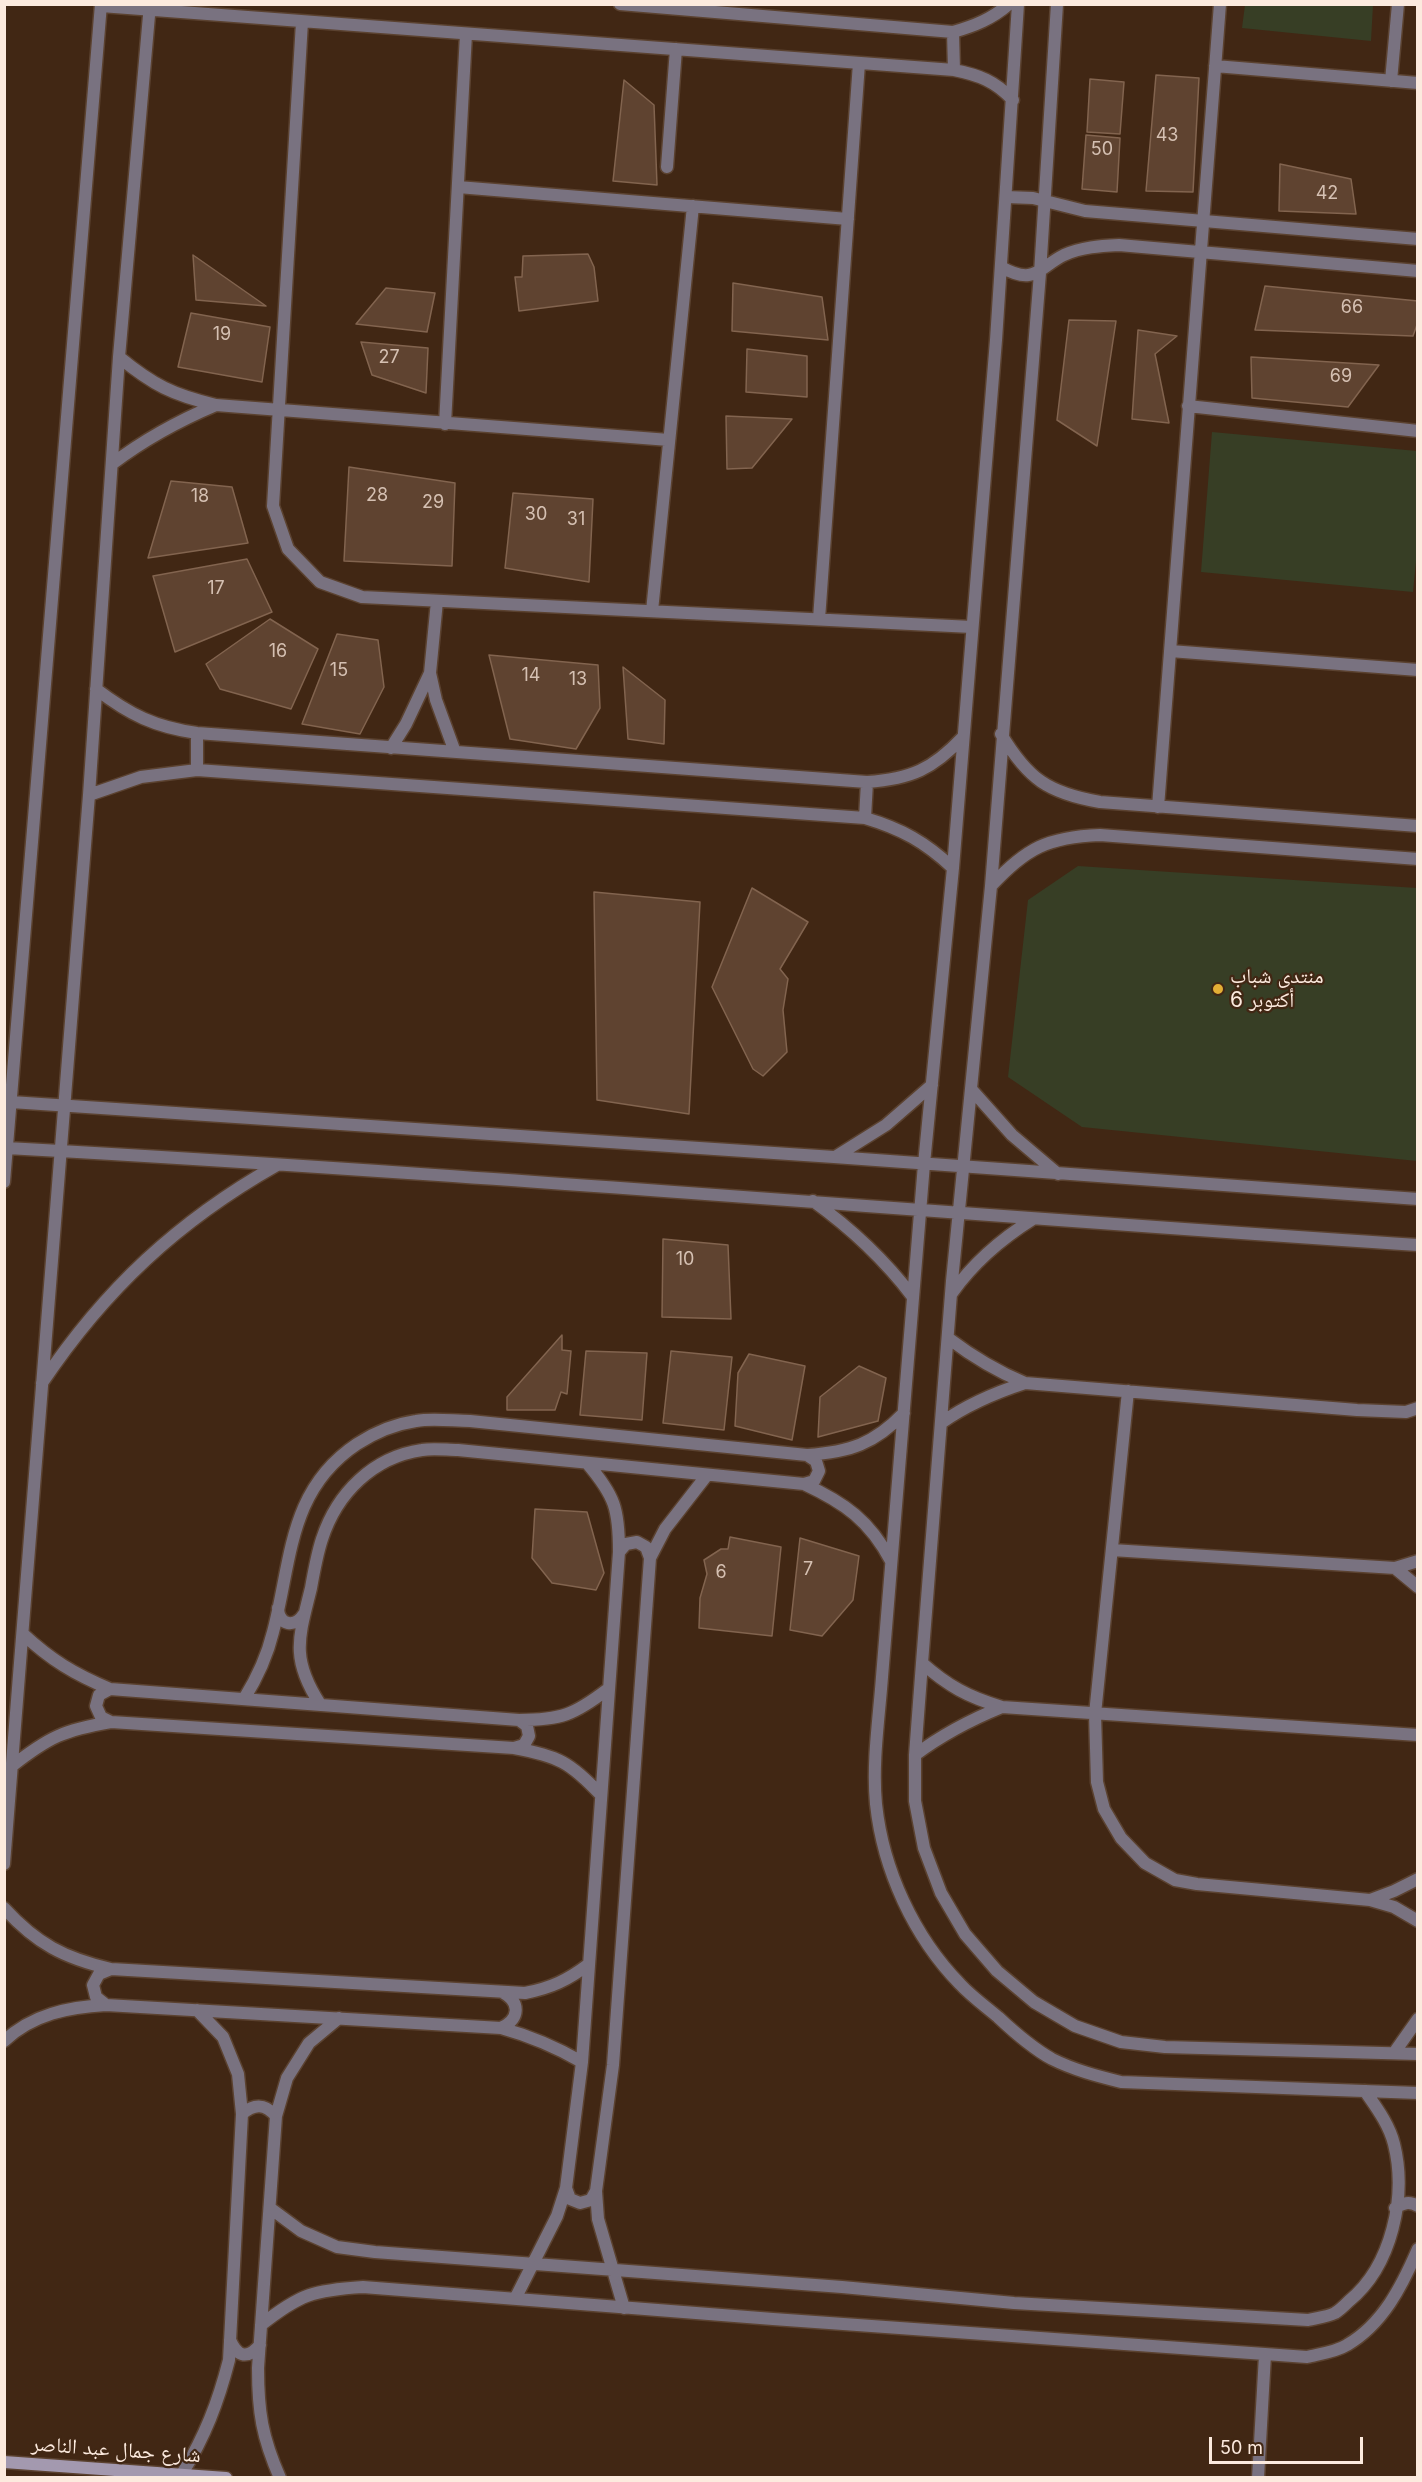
<!DOCTYPE html>
<meta charset="utf-8">
<style>
body{margin:0}
#map{position:relative;width:1422px;height:2482px;overflow:hidden;background:#412714;font-family:Inter,sans-serif}
canvas{display:block}
.frame{position:absolute;inset:0;border:6px solid #fceade;pointer-events:none}
.scale{position:absolute;left:1209px;top:2437px;width:154px;height:27px;box-sizing:border-box;border:3px solid #fceade;border-top:0;padding-left:8px;font-size:18px;line-height:21px;white-space:nowrap;color:#fceade;-webkit-text-stroke:4px #412714;paint-order:stroke}
</style>
<div id="map">
<canvas width="1422" height="2482"></canvas>
<div class="frame"></div>
<div class="scale">50 m</div>
</div>
<script>
const c = document.querySelector('canvas').getContext('2d');
c.lineJoin = 'round';
function fill(path, color) {
  c.fillStyle = color;
  c.fill(path, 'evenodd');
}
function strokePath(path, color, width, dash) {
  c.strokeStyle = color;
  c.lineWidth = width;
  c.lineCap = dash ? 'butt' : 'round';
  c.setLineDash(dash || []);
  c.stroke(path);
}
function label(font, color, halo, rows, align = 'center') {
  c.font = font + ' Inter,"Noto Naskh Arabic",sans-serif';
  c.lineWidth = 4.5;
  c.setLineDash([]);
  c.textBaseline = 'middle';
  c.strokeStyle = halo;
  c.fillStyle = color;
  for (const [text, x, y, turn = 0] of rows) {
    c.save();
    c.translate(x, y);
    c.rotate((+turn || 0) * Math.PI / 180);
    c.textAlign = isNaN(turn) ? turn : align;
    if (halo) c.strokeText(text, 0, 0);
    c.fillText(text, 0, 0);
    c.restore();
  }
}
fill(new Path2D(`
 M 1245,5 L 1373,5 L 1371,41 L 1242,28 Z
 M 1212,432 L 1417,451 L 1418,541 L 1413,592 L 1201,572 Z
 M 1078,866 L 1417,888 L 1417,1161 L 1082,1127 L 1008,1077 L 1028,900 Z`), '#373e25');
const building = new Path2D(`
 M 1156,75 L 1199,78 L 1193,192 L 1146,191 Z
 M 1090,79 L 1124,82 L 1120,134 L 1087,132 Z
 M 624,80 L 654,105 L 657,185 L 613,181 Z
 M 1086,135 L 1120,138 L 1117,192 L 1082,189 Z
 M 1280,164 L 1351,179 L 1356,214 L 1279,211 Z
 M 588,254 L 594,267 L 598,301 L 519,311 L 515,277 L 522,277 L 523,256 Z
 M 193,255 L 266,306 L 196,300 Z
 M 733,283 L 822,297 L 828,340 L 732,331 Z
 M 1265,286 L 1418,301 L 1418,322 L 1413,336 L 1255,330 Z
 M 386,288 L 435,293 L 427,332 L 356,324 Z
 M 191,313 L 270,327 L 262,382 L 178,367 Z
 M 1069,320 L 1116,321 L 1097,446 L 1057,420 Z
 M 1138,330 L 1177,336 L 1155,354 L 1169,423 L 1132,419 Z
 M 361,342 L 428,348 L 426,393 L 372,375 Z
 M 747,349 L 807,356 L 807,397 L 746,392 Z
 M 1251,357 L 1379,365 L 1348,407 L 1252,398 Z
 M 726,416 L 792,419 L 752,468 L 727,469 Z
 M 349,467 L 455,483 L 452,566 L 344,561 Z
 M 171,481 L 232,487 L 248,543 L 148,558 Z
 M 513,493 L 593,499 L 589,582 L 505,568 Z
 M 247,559 L 272,612 L 175,652 L 153,576 Z
 M 270,619 L 318,649 L 291,709 L 220,689 L 206,664 Z
 M 337,634 L 378,640 L 384,687 L 360,734 L 302,724 Z
 M 489,655 L 598,665 L 600,708 L 576,749 L 510,739 Z
 M 623,667 L 665,700 L 664,744 L 628,739 Z
 M 752,888 L 808,922 L 780,969 L 788,979 L 783,1010 L 787,1052 L 763,1076 L 753,1069 L 712,987 Z
 M 594,892 L 700,902 L 689,1114 L 597,1100 Z
 M 663,1239 L 728,1245 L 731,1319 L 662,1317 Z
 M 562,1335 L 562,1350 L 571,1351 L 567,1394 L 561,1392 L 555,1410 L 507,1410 L 507,1397 Z
 M 586,1351 L 647,1353 L 642,1420 L 580,1415 Z
 M 671,1351 L 732,1357 L 724,1430 L 663,1423 Z
 M 749,1354 L 805,1366 L 792,1440 L 735,1426 L 738,1373 Z
 M 859,1366 L 886,1378 L 878,1421 L 818,1437 L 820,1397 Z
 M 535,1509 L 587,1512 L 604,1573 L 596,1590 L 552,1583 L 532,1558 Z
 M 730,1537 L 781,1547 L 772,1636 L 699,1628 L 700,1598 L 707,1574 L 704,1560 L 721,1549 L 728,1549 Z
 M 800,1538 L 859,1556 L 853,1600 L 822,1636 L 790,1630 Z`);
fill(building, '#5f4330');
strokePath(building, '#82644f', 1.5);
const street = new Path2D(`
 M 620,4 L 953,32 C 974,26 992,19 1009,4
 M 1018,4 L 996,340 L 953,868 L 924,1164 L 882,1677 C 879,1718 872,1763 876,1804 C 883,1870 914,1937 960,1984 C 971,1996 985,2006 998,2017 C 1014,2032 1032,2048 1052,2059 C 1074,2070 1097,2076 1121,2082 L 1418,2093
 M 1057,4 L 1040,273 L 991,886 L 952,1281 L 922,1663 L 915,1755 L 915,1801 L 924,1848 L 941,1893 L 965,1934 L 997,1971 L 1034,2002 L 1075,2026 L 1121,2042 L 1165,2047 L 1418,2054
 M 101,6 L 954,70 C 979,75 995,81 1013,100
 M 302,22 L 273,506 L 288,549 L 320,582 L 362,597 L 972,627
 M 953,32 L 954,70
 M 1215,66 L 1418,83
 M 1391,81 L 1398,4
 M 667,167 L 676,49
 M 458,187 L 848,219
 M 1006,197 L 1033,198 L 1085,211 L 1418,239
 M 1001,267 C 1035,286 1038,268 1064,255 C 1082,247 1100,246 1119,245 L 1418,271
 M 119,357 C 153,385 173,395 216,405 L 669,440
 M 1188,406 L 1418,431
 M 445,424 L 466,34
 M 112,464 C 145,439 178,421 216,405
 M 652,611 L 693,206
 M 819,619 L 859,63
 M 1170,651 L 1418,670
 M 430,673 L 436,700 L 455,752
 M 96,689 C 130,715 155,727 197,733 L 867,782 C 911,779 933,769 963,737
 M 1001,734 C 1028,779 1048,793 1100,802 L 1418,826
 M 391,748 L 406,724 L 430,673 L 437,601
 M 197,770 L 197,733
 M 89,795 L 141,777 L 197,770 L 865,818 C 902,829 925,842 953,868
 M 1158,807 L 1220,4
 M 865,818 L 867,782
 M 991,886 C 1026,848 1048,837 1100,835 L 1418,859
 M 971,1089 L 1012,1135 L 1058,1174
 M 11,1102 L 834,1157 L 1418,1199
 M 7,1148 C 477,1174 947,1214 1418,1245
 M 835,1157 L 886,1125 L 932,1085
 M 4,1182 L 101,4
 M 813,1201 C 852,1229 884,1259 913,1297
 M 952,1293 C 974,1262 1001,1239 1033,1219
 M 948,1338 C 973,1357 996,1371 1025,1383 L 1357,1410 L 1406,1412 L 1418,1408
 M 42,1383 C 105,1289 178,1221 277,1165
 M 1128,1391 L 1095,1714 L 1097,1782 L 1104,1809 L 1121,1838 L 1145,1863 L 1175,1880 L 1197,1884 L 1370,1900 L 1394,1907 L 1418,1921
 M 941,1423 C 968,1404 994,1393 1025,1383
 M 804,1484 L 814,1481 L 819,1471 L 816,1461 L 807,1455
 M 1112,1550 L 1395,1568 L 1418,1561
 M 619,1552 L 626,1544 L 637,1542 L 646,1547 L 650,1558
 M 1395,1568 L 1418,1587
 M 278,1608 C 279,1626 295,1628 304,1614
 M 23,1634 C 51,1660 74,1674 110,1689 L 519,1720 C 561,1720 574,1715 608,1689
 M 922,1663 C 948,1686 968,1697 1002,1707 L 1418,1735
 M 110,1689 L 99,1695 L 96,1706 L 101,1717 L 111,1722
 M 244,1699 C 257,1678 267,1657 273,1632 C 292,1560 288,1490 357,1444 C 374,1433 395,1424 416,1421 C 433,1418 453,1421 470,1421 L 807,1455 C 850,1452 874,1444 904,1413
 M 320,1704 C 290,1658 299,1637 311,1588 C 314,1571 317,1554 322,1539 C 337,1493 373,1457 422,1450 C 433,1448 447,1450 458,1450 L 804,1484 C 845,1503 870,1521 891,1561
 M 514,1748 L 524,1745 L 529,1736 L 527,1726 L 519,1720
 M 915,1755 C 943,1734 970,1720 1002,1707
 M 12,1766 C 49,1737 64,1730 111,1722 L 514,1748 C 558,1756 570,1762 601,1795
 M 4,1864 L 89,795 L 119,357 L 150,4
 M 1370,1900 L 1394,1891 L 1418,1879
 M 4,1908 C 37,1944 64,1958 111,1969 L 525,1993 C 551,1988 568,1980 589,1964
 M 106,2005 L 96,1997 L 93,1985 L 99,1974 L 111,1969
 M 501,2028 C 520,2019 521,2002 502,1992
 M 4,2041 C 33,2014 69,2007 106,2005 L 501,2028 C 530,2036 556,2047 582,2062
 M 1394,2053 L 1418,2019
 M 242,2114 C 255,2103 265,2104 276,2116
 M 566,2188 L 570,2199 L 580,2203 L 591,2200 L 596,2191
 M 270,2208 L 301,2231 L 337,2247 L 375,2252 L 842,2287 L 1014,2303 L 1308,2320 C 1316,2318 1327,2317 1335,2313 C 1340,2310 1345,2305 1349,2301 C 1392,2266 1407,2196 1394,2144 C 1389,2124 1376,2107 1365,2091
 M 1395,2208 C 1403,2203 1409,2201 1418,2206
 M 515,2299 L 557,2216 L 566,2188 L 582,2062 L 619,1552 C 619,1509 615,1496 587,1463
 M 624,2308 L 598,2219 L 596,2191 L 613,2065 L 650,1558 L 665,1529 L 707,1475
 M 261,2325 C 300,2294 314,2290 363,2287 L 773,2319 L 1307,2357 C 1319,2354 1336,2352 1347,2345 C 1383,2324 1402,2286 1418,2249
 M 230,2340 C 238,2358 248,2359 260,2345
 M 182,2474 C 205,2436 218,2403 229,2360 L 242,2114 L 238,2074 L 223,2037 L 197,2010
 M 280,2478 C 262,2437 258,2412 258,2368 L 276,2116 L 287,2078 L 309,2043 L 339,2018
 M 1258,2478 L 1265,2355`);
const secondary = new Path2D(`
 M 4,2462 L 226,2478`);
strokePath(street, '#5b4230', 15);
strokePath(secondary, '#5b4230', 15);
strokePath(street, '#797280', 12);
strokePath(secondary, '#a399af', 12);
for (const [x, y, r, color] of [
 [1218,989,6,"#e3ae35"]
]) {
  const dot = new Path2D();
  dot.arc(x, y, r, 0, 2 * Math.PI);
  c.fillStyle = color;
  c.fill(dot);
  strokePath(dot, '#412714', 2);
}
label('18px', '#d5c0b2', null, [
 ["43",1167,136],
 ["50",1102,150],
 ["42",1327,194],
 ["66",1352,308],
 ["19",222,335],
 ["27",389,358],
 ["69",1341,377],
 ["28",377,496],
 ["18",200,497],
 ["29",433,503],
 ["30",536,515],
 ["31",576,520],
 ["17",216,589],
 ["16",278,652],
 ["15",339,671],
 ["14",531,676],
 ["13",578,680],
 ["10",685,1260],
 ["7",808,1570],
 ["6",721,1573]
]);
label('21px', '#fceade', '#412714', [
 ["منتدى شباب",1230,977],
 ["6 أكتوبر",1230,1001]
], 'left');
label('21px', '#fceade', '#412714', [
 ["شارع جمال عبد الناصر",116,2450,4]
]);
</script>
